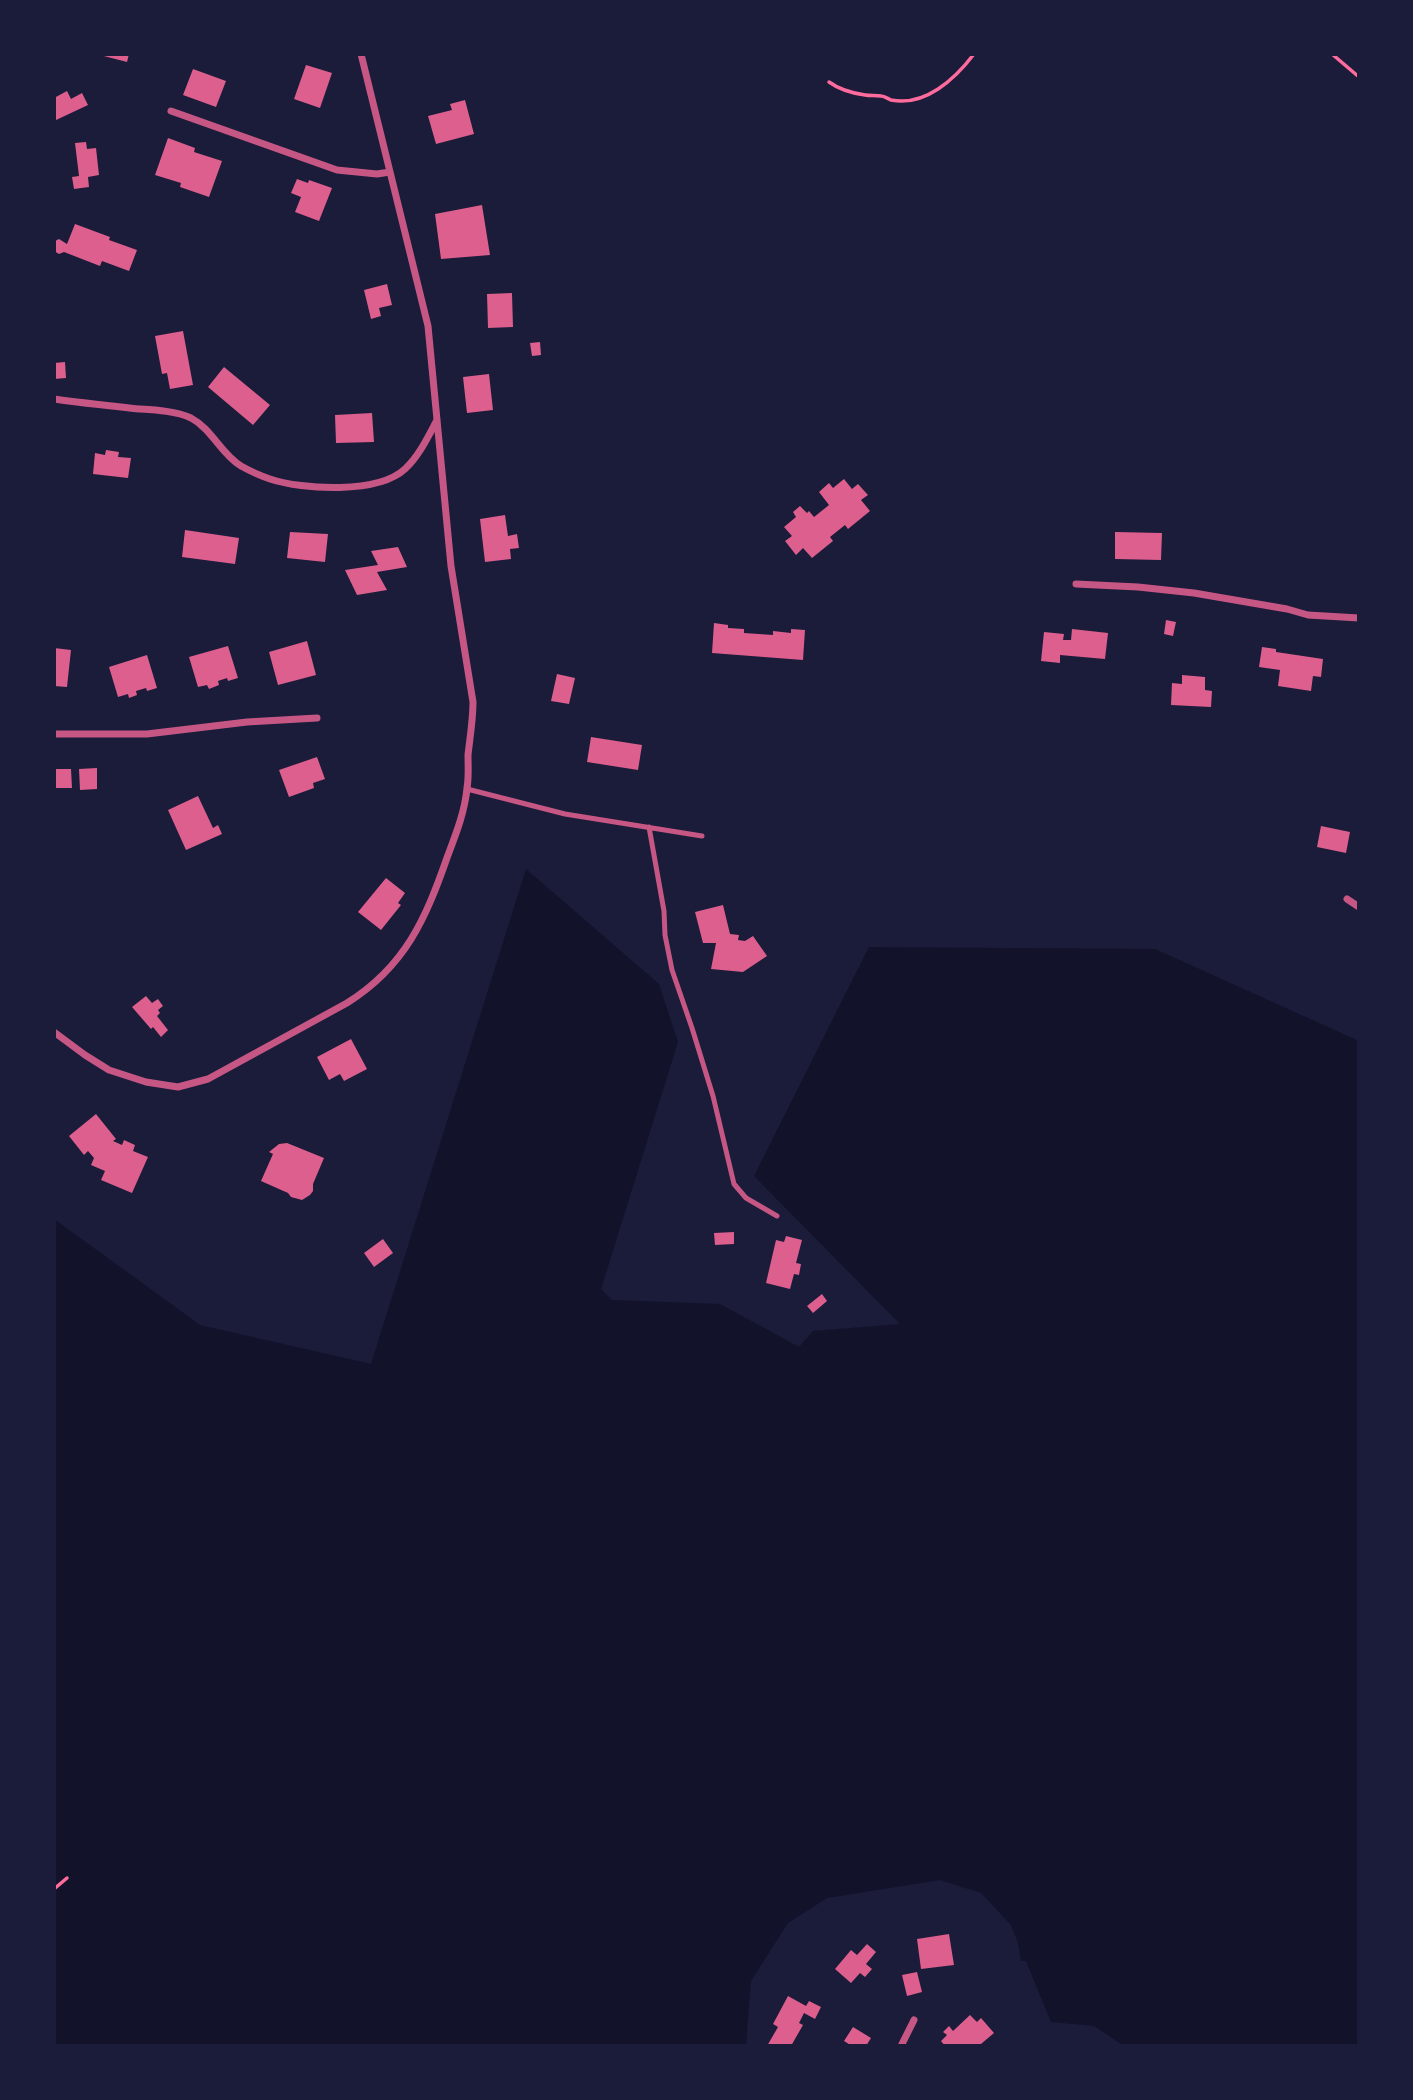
<!DOCTYPE html>
<style>
body{margin:0}
#map{position:relative;width:1413px;height:2100px;overflow:hidden;background:#1b1b3a;font-family:Ubuntu,sans-serif}
canvas{display:block}
.frame{position:absolute;inset:0;border:56px solid #1b1b3a;pointer-events:none}
</style>
<div id="map">
<canvas width="1413" height="2100"></canvas>
<div class="frame"></div>
</div>
<script>
const c = document.querySelector('canvas').getContext('2d');
c.lineJoin = 'round';
function fill(path, color) {
  c.fillStyle = color;
  c.fill(path, 'evenodd');
}
function strokePath(path, color, width, dash) {
  c.strokeStyle = color;
  c.lineWidth = width;
  c.lineCap = dash ? 'butt' : 'round';
  c.setLineDash(dash || []);
  c.stroke(path);
}
fill(new Path2D(`
 M 526,869 L 659,984 L 678,1042 L 601,1289 L 612,1300 L 720,1304 L 799,1347 L 813,1331 L 900,1324 L 754,1176 L 869,947 L 1155,949 L 1359,1041 L 1359,2046 L 1124,2046 L 1094,2026 L 1051,2022 L 1026,1961 L 1021,1961 L 1018,1943 L 1011,1925 L 981,1893 L 940,1880 L 827,1898 L 788,1923 L 751,1981 L 746,2046 L 54,2046 L 54,1219 L 200,1325 L 371,1364 Z`), '#12122b');
fill(new Path2D(`
 M 96,54 L 129,54 L 127,62 Z
 M 306,65 L 332,73 L 320,108 L 294,99 Z
 M 193,69 L 226,81 L 216,107 L 183,95 Z
 M 67,91 L 71,99 L 82,93 L 88,105 L 54,121 L 54,98 Z
 M 465,100 L 474,134 L 436,144 L 428,116 L 452,110 L 450,104 Z
 M 168,138 L 195,148 L 194,152 L 222,161 L 209,197 L 180,187 L 181,183 L 155,175 Z
 M 86,142 L 87,149 L 96,148 L 99,175 L 88,177 L 89,187 L 74,189 L 72,177 L 79,176 L 75,143 Z
 M 297,179 L 308,183 L 309,180 L 332,188 L 319,221 L 295,212 L 301,197 L 291,193 Z
 M 482,205 L 490,255 L 441,259 L 435,214 Z
 M 75,224 L 110,237 L 109,240 L 137,250 L 129,271 L 102,261 L 100,266 L 64,252 L 59,254 L 54,251 L 55,241 L 59,239 L 67,244 Z
 M 387,284 L 392,305 L 379,308 L 381,316 L 371,319 L 364,290 Z
 M 512,293 L 513,327 L 488,328 L 487,294 Z
 M 183,331 L 193,385 L 170,389 L 167,373 L 162,374 L 155,336 Z
 M 540,342 L 541,355 L 532,356 L 530,343 Z
 M 65,362 L 66,378 L 54,379 L 54,363 Z
 M 224,367 L 270,405 L 253,425 L 208,387 Z
 M 489,374 L 493,410 L 467,413 L 463,377 Z
 M 372,413 L 374,442 L 336,443 L 335,415 Z
 M 106,450 L 119,452 L 118,457 L 131,458 L 128,478 L 93,474 L 95,453 L 105,455 Z
 M 844,479 L 852,489 L 858,484 L 868,495 L 861,500 L 870,511 L 848,529 L 845,525 L 830,537 L 833,541 L 812,558 L 803,548 L 796,555 L 785,541 L 792,536 L 784,527 L 796,517 L 793,512 L 800,506 L 807,513 L 809,511 L 814,517 L 829,505 L 819,492 L 829,483 L 833,488 Z
 M 505,515 L 508,536 L 517,534 L 519,548 L 510,549 L 511,559 L 485,562 L 480,519 Z
 M 185,530 L 239,538 L 235,564 L 182,557 Z
 M 290,532 L 328,534 L 325,562 L 287,558 Z
 M 1115,532 L 1162,533 L 1161,560 L 1115,559 Z
 M 398,547 L 407,567 L 377,572 L 387,590 L 357,595 L 345,570 L 378,565 L 371,551 Z
 M 1166,620 L 1176,622 L 1173,636 L 1164,634 Z
 M 714,623 L 728,625 L 728,628 L 744,629 L 744,633 L 773,635 L 773,631 L 791,633 L 791,629 L 805,630 L 803,660 L 712,653 Z
 M 1072,629 L 1108,633 L 1105,659 L 1060,655 L 1060,663 L 1041,661 L 1044,632 L 1064,634 L 1063,640 L 1071,640 Z
 M 307,641 L 316,675 L 278,685 L 269,652 Z
 M 228,646 L 238,678 L 228,681 L 227,678 L 218,681 L 219,685 L 209,689 L 207,685 L 198,687 L 189,657 Z
 M 1262,647 L 1276,649 L 1276,652 L 1323,659 L 1321,677 L 1313,676 L 1311,691 L 1278,686 L 1280,670 L 1259,667 Z
 M 54,648 L 71,650 L 67,687 L 54,686 Z
 M 147,655 L 157,688 L 147,691 L 146,688 L 136,691 L 137,695 L 129,698 L 128,694 L 118,697 L 109,667 Z
 M 557,674 L 575,678 L 569,704 L 551,701 Z
 M 1182,675 L 1205,677 L 1205,690 L 1212,691 L 1211,707 L 1171,705 L 1172,683 L 1182,684 Z
 M 591,737 L 642,745 L 638,770 L 587,762 Z
 M 317,757 L 325,779 L 313,783 L 314,788 L 289,797 L 279,770 Z
 M 97,768 L 97,789 L 80,790 L 79,769 Z
 M 54,769 L 71,769 L 72,788 L 54,788 Z
 M 198,796 L 213,828 L 218,825 L 222,834 L 186,850 L 168,810 Z
 M 1321,826 L 1350,832 L 1346,853 L 1317,847 Z
 M 386,878 L 405,893 L 398,903 L 401,905 L 381,930 L 358,912 Z
 M 723,905 L 730,934 L 739,935 L 738,940 L 745,941 L 753,936 L 767,956 L 743,972 L 711,969 L 716,943 L 703,943 L 695,912 Z
 M 146,996 L 152,1003 L 158,999 L 163,1006 L 158,1010 L 160,1013 L 157,1016 L 168,1030 L 161,1037 L 153,1027 L 151,1029 L 132,1007 Z
 M 351,1039 L 367,1069 L 344,1081 L 340,1074 L 329,1080 L 317,1057 Z
 M 96,1114 L 116,1139 L 113,1141 L 122,1145 L 124,1140 L 135,1145 L 133,1151 L 148,1157 L 132,1193 L 101,1180 L 105,1171 L 91,1165 L 94,1158 L 88,1151 L 84,1155 L 69,1136 Z
 M 287,1143 L 324,1158 L 313,1184 L 313,1191 L 310,1195 L 302,1200 L 291,1197 L 288,1193 L 261,1181 L 273,1154 L 269,1152 L 279,1144 Z
 M 734,1232 L 734,1244 L 715,1245 L 714,1233 Z
 M 786,1236 L 802,1240 L 796,1263 L 801,1264 L 799,1275 L 794,1274 L 790,1289 L 766,1283 L 776,1240 L 784,1242 Z
 M 383,1239 L 393,1253 L 374,1267 L 364,1253 Z
 M 822,1294 L 827,1301 L 813,1313 L 807,1306 Z
 M 949,1934 L 954,1965 L 921,1969 L 917,1939 Z
 M 867,1944 L 876,1952 L 866,1964 L 872,1969 L 865,1977 L 860,1973 L 851,1983 L 835,1969 L 851,1950 L 857,1955 Z
 M 917,1972 L 922,1992 L 907,1996 L 902,1975 Z
 M 788,1996 L 806,2006 L 809,2001 L 821,2007 L 815,2019 L 804,2013 L 799,2023 L 803,2025 L 791,2046 L 767,2046 L 778,2027 L 773,2024 Z
 M 970,2015 L 977,2022 L 981,2018 L 994,2033 L 981,2044 L 982,2046 L 945,2046 L 941,2041 L 947,2035 L 943,2032 L 949,2026 L 953,2031 Z
 M 853,2027 L 871,2038 L 866,2046 L 852,2046 L 844,2041 Z`), '#dd5f8e');
strokePath(new Path2D(`
 M 1332,54 L 1359,77
 M 829,82 C 840,90 851,93 865,95 C 870,96 876,95 881,96 C 885,96 888,99 891,100 C 925,107 955,79 974,54
 M 54,1889 L 67,1878`), '#ff6b9d', 3.5);
strokePath(new Path2D(`
 M 467,789 L 565,814 L 702,836
 M 649,827 L 664,911 L 665,935 L 672,970 L 692,1028 L 713,1096 L 734,1184 L 746,1198 L 777,1216`), '#c65784', 5);
strokePath(new Path2D(`
 M 171,111 L 337,170 L 377,174 L 390,172
 M 54,399 C 82,403 111,406 139,409 C 156,410 176,411 191,418 C 212,429 221,454 241,466 C 250,471 261,476 270,479 C 303,490 378,494 405,469 C 419,456 428,437 437,420
 M 1076,584 L 1138,587 L 1194,593 L 1287,609 L 1308,615 L 1359,618
 M 54,734 L 147,734 L 247,722 L 317,718
 M 1347,899 L 1359,907
 M 54,1032 L 85,1055 L 109,1070 L 146,1082 L 178,1087 L 208,1079 L 347,1003 C 406,966 426,918 448,855 C 456,834 465,811 467,788 C 469,777 468,766 468,755 C 470,737 473,720 473,702 L 451,566 L 428,326 L 361,54
 M 901,2046 L 914,2020`), '#c65784', 7);
</script>
